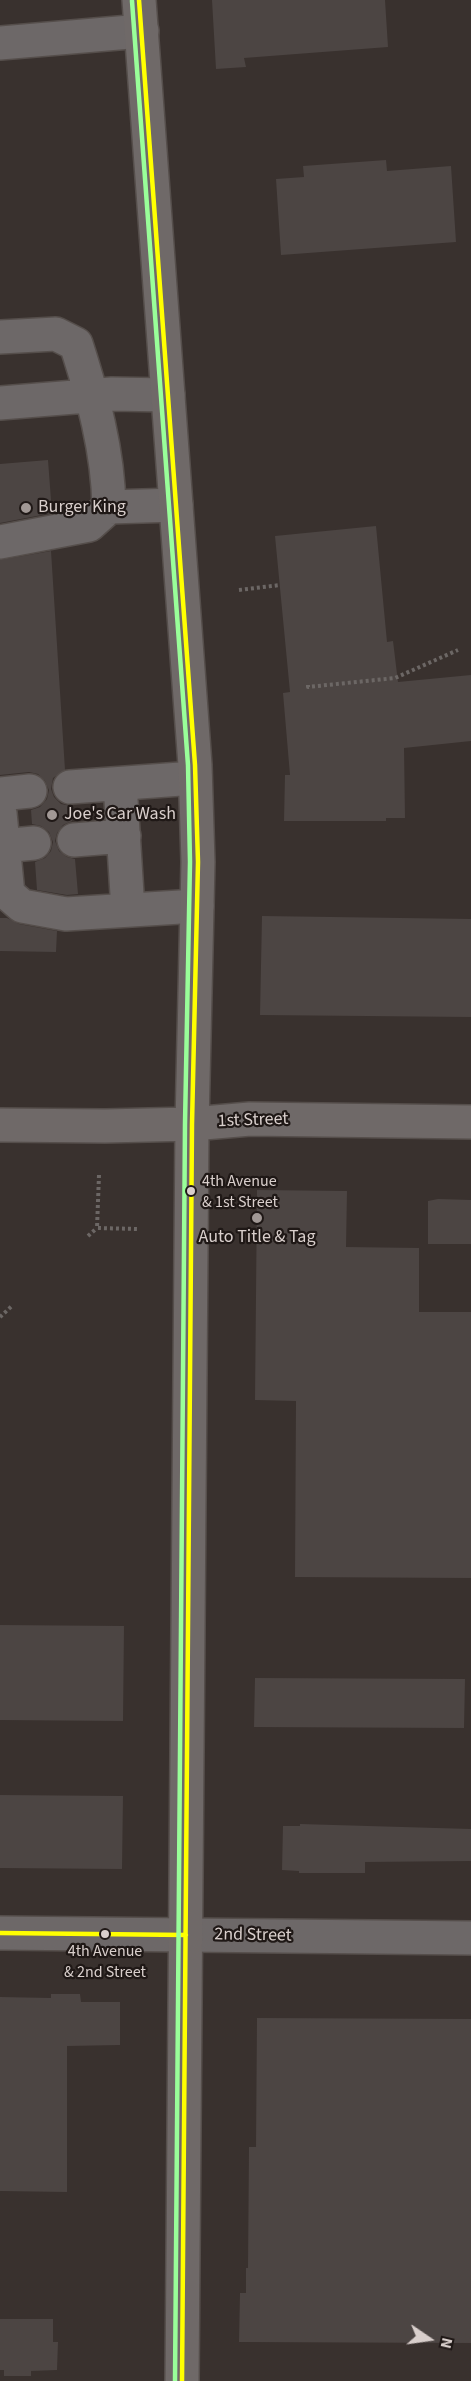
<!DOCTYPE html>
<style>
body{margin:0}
#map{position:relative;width:471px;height:2381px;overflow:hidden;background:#39312e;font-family:"Source Sans 3",sans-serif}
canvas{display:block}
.north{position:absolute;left:399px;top:2309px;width:60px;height:60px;-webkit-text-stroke:4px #1f1816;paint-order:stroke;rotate:103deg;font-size:16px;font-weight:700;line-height:24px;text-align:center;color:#d9cfcc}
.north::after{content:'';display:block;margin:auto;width:21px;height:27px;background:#d9cfcc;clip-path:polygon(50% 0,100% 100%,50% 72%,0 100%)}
</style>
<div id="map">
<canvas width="471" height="2381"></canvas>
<div class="north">N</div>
</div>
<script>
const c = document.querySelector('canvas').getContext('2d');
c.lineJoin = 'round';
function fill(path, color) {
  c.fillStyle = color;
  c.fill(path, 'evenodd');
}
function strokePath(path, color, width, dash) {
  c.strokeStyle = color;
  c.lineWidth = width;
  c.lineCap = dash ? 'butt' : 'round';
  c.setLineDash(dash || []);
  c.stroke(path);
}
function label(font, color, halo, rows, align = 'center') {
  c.font = font + ' "Source Sans 3",sans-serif';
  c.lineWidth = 4.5;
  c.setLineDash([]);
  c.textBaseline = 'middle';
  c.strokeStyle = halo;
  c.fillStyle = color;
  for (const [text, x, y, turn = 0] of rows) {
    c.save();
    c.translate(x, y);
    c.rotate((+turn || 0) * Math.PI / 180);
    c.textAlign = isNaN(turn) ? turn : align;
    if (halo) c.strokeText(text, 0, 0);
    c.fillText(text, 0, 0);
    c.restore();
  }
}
fill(new Path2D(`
 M 212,0 L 385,0 L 388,47 L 244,58 L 246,67 L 216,69 Z
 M 386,160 L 387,171 L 451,166 L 456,242 L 281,255 L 276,179 L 304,177 L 303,166 Z
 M 48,460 L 52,513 L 0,523 L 0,464 Z
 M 376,526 L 387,642 L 393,641 L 398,682 L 471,675 L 471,741 L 404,748 L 405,818 L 386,818 L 386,821 L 284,821 L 285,775 L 290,775 L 283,693 L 290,692 L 275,536 Z
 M 51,551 L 65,770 L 53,778 L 51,789 L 54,797 L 61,804 L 71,806 L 72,821 L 63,825 L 57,833 L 55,841 L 59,851 L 67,857 L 75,859 L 78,894 L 67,895 L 37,890 L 35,862 L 45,858 L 51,851 L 53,842 L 49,832 L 41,826 L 32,824 L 31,810 L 40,807 L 47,799 L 49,790 L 45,781 L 38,774 L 29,772 L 0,775 L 0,560 Z
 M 262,916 L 471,919 L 471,1017 L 260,1015 Z
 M 0,918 L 7,918 L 19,924 L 57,931 L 56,952 L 0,951 Z
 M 257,1190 L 347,1191 L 346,1247 L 419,1248 L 419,1312 L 471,1312 L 471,1578 L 295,1577 L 296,1401 L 255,1400 Z
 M 438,1199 L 471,1200 L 471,1244 L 428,1244 L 428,1201 Z
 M 0,1625 L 124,1626 L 123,1721 L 0,1720 Z
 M 255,1678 L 465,1679 L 464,1728 L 254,1727 Z
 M 0,1795 L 123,1796 L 122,1869 L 0,1868 Z
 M 300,1824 L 471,1829 L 471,1861 L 365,1862 L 365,1873 L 299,1873 L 299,1871 L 282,1870 L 283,1826 L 300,1826 Z
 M 51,1994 L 80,1994 L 81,2002 L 120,2002 L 120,2045 L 67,2046 L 67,2192 L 0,2191 L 0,1997 L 51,1998 Z
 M 257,2018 L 471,2019 L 471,2343 L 239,2342 L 240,2293 L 246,2293 L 246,2268 L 248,2268 L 249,2147 L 256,2147 Z
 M 0,2319 L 53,2319 L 53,2342 L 58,2342 L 57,2370 L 31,2371 L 31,2376 L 4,2376 L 4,2370 L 0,2370 Z`), '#4c4543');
const minor = new Path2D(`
 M 0,43 L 142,31
 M 0,337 L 56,334 L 76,344 C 93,397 108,450 109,507
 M 0,403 L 112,394 L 168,395
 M 0,542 L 89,525 L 109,507 L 176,505
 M 120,784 L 128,910
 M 70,787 L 195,778
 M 0,794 L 30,791
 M 0,813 L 8,894 L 22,906 L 66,914 L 197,906
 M 74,840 L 124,836
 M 2,846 L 34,843
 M 0,1933 L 471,1938`);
const major = new Path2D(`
 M 139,0 L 195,765 L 198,862 L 192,1124 L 182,2381
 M 0,1125 L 105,1126 L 192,1124 L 250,1119 L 471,1122`);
strokePath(minor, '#554e4b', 36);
strokePath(major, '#554e4b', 36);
strokePath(new Path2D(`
 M 239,590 L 280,585
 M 308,685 L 308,687 L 395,678 L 458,650
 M 99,1175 L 97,1228 L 137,1229
 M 88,1236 L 97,1228
 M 0,1317 L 13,1305`), '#6c6765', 4, [3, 3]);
strokePath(minor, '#6d6868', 33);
strokePath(major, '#6f6968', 33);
strokePath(new Path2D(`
 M 139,0 L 195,765 L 198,862 L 192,1124 L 182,2381
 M 0,1933 L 186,1935`), '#ff0', 4.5);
strokePath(new Path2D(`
 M 132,1 L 188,765 L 190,862 L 185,1124 L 175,2381`), '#9f9', 4.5);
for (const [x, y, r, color] of [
 [26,508,6,"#a19895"],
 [52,815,6,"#a19895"],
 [191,1191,5,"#d9cfcc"],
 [257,1218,6,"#a19895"],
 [105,1934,5,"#d9cfcc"]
]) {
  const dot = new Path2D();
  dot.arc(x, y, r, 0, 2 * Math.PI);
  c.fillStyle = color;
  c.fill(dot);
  strokePath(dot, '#1f1816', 2);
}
label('16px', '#d9cfcc', '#1f1816', [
 ["4th Avenue",202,1182],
 ["& 1st Street",202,1203],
 ["4th Avenue",105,1952,"center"],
 ["& 2nd Street",105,1973,"center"]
], 'left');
label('18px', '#d9cfcc', '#1f1816', [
 ["Burger King",38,508],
 ["Joe's Car Wash",64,815],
 ["Auto Title & Tag",257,1238,"center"]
], 'left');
label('18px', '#d9cfcc', '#1f1816', [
 ["1st Street",253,1121,-2],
 ["2nd Street",253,1936,1]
]);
</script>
